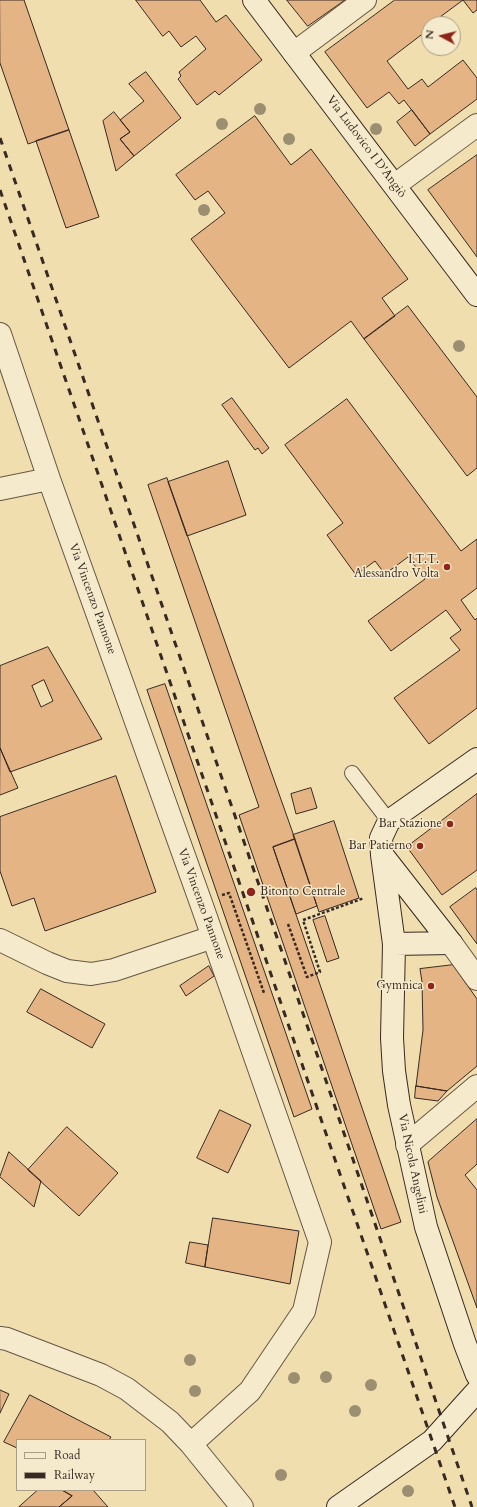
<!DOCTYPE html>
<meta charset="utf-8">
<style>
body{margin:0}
#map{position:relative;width:477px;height:1507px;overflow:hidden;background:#f0deaf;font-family:Cardo,serif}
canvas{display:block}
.legend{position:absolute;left:16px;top:1439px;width:130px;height:52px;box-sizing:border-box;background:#f5eacb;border:1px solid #a99d88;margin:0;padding:5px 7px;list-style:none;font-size:12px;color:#372923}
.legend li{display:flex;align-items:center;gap:8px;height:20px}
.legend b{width:20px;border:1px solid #a99d88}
.north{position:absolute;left:421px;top:16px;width:40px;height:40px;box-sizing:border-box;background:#f5eacb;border:1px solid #a99d88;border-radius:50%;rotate:277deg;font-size:11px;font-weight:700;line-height:16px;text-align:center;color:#372923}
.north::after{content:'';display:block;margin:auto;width:14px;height:18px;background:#8f2418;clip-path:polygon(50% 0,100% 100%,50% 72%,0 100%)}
</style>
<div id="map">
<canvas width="477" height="1507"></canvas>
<ul class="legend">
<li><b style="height:5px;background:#f5eacb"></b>Road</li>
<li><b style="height:5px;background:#372923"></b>Railway</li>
</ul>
<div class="north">N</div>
</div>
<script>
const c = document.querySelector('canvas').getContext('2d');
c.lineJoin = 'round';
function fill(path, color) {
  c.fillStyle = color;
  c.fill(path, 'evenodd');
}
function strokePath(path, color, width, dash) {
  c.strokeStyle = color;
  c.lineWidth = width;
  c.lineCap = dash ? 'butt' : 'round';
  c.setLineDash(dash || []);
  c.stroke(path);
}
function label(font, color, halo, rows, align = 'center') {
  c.font = font + ' Cardo,serif';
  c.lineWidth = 3;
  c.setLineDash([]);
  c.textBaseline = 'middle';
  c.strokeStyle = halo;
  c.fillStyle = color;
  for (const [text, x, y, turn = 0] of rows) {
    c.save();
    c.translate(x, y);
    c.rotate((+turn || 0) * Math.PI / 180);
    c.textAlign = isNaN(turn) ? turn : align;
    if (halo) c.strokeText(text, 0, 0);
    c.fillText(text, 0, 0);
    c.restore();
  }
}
const building = new Path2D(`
 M 0,0 L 24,0 L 69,130 L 28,144 L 0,63 Z
 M 136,0 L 200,0 L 216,22 L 226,15 L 262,60 L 219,95 L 215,91 L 197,105 L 178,79 L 181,76 L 179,72 L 206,49 L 196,36 L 181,47 L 169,31 L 163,36 Z
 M 287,0 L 345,0 L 308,26 Z
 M 395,0 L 477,0 L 477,10 L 473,13 L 463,0 L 440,17 L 445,24 L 429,24 L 429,29 L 387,61 L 408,89 L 422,79 L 428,87 L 463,60 L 477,78 L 477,99 L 430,134 L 404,100 L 399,104 L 389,92 L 367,108 L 325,52 Z
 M 146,72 L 181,118 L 134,156 L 120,139 L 130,132 L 120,120 L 144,101 L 129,84 Z
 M 412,110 L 430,134 L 415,146 L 397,122 Z
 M 114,112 L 130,132 L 120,139 L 134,156 L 116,171 L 103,121 Z
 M 255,116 L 291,165 L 311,149 L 408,279 L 382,298 L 395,316 L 364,339 L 351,321 L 289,368 L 191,239 L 225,213 L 208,191 L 195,200 L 176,175 Z
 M 69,130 L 99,217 L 66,228 L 36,141 Z
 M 477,155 L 477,257 L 428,190 Z
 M 408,306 L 477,397 L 477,468 L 467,476 L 364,339 Z
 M 232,398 L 269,448 L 262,454 L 258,448 L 255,450 L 222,405 Z
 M 347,399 L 461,551 L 477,539 L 477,588 L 461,600 L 475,620 L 477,618 L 477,708 L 429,744 L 394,698 L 460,650 L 450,638 L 461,630 L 446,610 L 391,651 L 368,621 L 425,579 L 408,557 L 385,574 L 375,561 L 356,575 L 327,535 L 343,523 L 285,445 Z
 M 228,461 L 246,515 L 187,536 L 168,482 Z
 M 167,478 L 295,839 L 273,847 L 401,1222 L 381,1229 L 239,815 L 259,807 L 148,485 Z
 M 48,647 L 102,739 L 10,772 L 0,748 L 0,666 ZM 44,680 L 53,701 L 41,707 L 32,686 Z
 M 165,684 L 312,1109 L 294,1117 L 147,690 Z
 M 0,748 L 18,788 L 0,795 Z
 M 116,776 L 156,892 L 45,931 L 34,898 L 12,906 L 0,871 L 0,817 Z
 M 311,788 L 317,808 L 296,814 L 291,794 Z
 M 477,794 L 477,870 L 442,895 L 407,847 Z
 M 334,821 L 359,898 L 319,912 L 293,835 Z
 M 295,839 L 317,906 L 296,914 L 273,847 Z
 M 476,888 L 477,890 L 477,944 L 450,907 Z
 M 325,916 L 339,958 L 327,962 L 313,920 Z
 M 453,965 L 477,999 L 477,1066 L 447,1091 L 416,1086 L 423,1030 L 422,982 L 420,969 Z
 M 209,966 L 214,976 L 186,996 L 180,986 Z
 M 41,989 L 105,1024 L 92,1048 L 27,1012 Z
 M 416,1086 L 447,1091 L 438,1101 L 415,1098 Z
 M 220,1110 L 251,1125 L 228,1173 L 197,1158 Z
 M 477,1119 L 477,1164 L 465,1175 L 477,1190 L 477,1308 L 437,1197 L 428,1162 Z
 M 67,1127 L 118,1173 L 79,1216 L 28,1170 Z
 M 9,1152 L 41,1181 L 34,1207 L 0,1177 Z
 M 213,1218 L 299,1231 L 290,1284 L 205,1267 Z
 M 190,1242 L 208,1245 L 205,1267 L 186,1263 Z
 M 0,1390 L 9,1394 L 0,1413 Z
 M 30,1395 L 111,1437 L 109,1440 L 17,1440 L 17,1448 L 4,1442 Z
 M 38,1490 L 62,1490 L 72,1496 L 59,1507 L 19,1507 Z
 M 62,1490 L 93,1490 L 108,1507 L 59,1507 L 72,1496 Z`);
fill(building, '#e4b485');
strokePath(building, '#372923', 1);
const lane = new Path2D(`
 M 352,773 L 389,821`);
const street = new Path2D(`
 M 294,53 L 365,0
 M 395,185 L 477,125
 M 0,334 L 49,479 L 201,903 L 320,1242 L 304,1311 L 250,1391 L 191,1444
 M 0,489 L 49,479
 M 0,940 L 47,963 L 67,971 L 91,974 L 114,970 L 213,937
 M 451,943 L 477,979
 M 407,1145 L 477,1086
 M 0,1338 L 7,1339 L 101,1375 L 127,1389 L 170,1422 L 191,1444 L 242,1507`);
const secondary = new Path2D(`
 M 254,0 L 477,295
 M 477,759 L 389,821 L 381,838 L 382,855 L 394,944 L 392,1038 L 394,1071 L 399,1105 L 426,1227 L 465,1344 L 477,1375
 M 383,856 L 451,943
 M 394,944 L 451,943
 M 338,1507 L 432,1441 L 477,1391`);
strokePath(lane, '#655646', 16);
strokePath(street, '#655646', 24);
strokePath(secondary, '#372923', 24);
strokePath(new Path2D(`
 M 222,895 L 229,893 L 264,993
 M 288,924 L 307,977 L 320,972 L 303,920 L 364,898`), '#372923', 2.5, [3, 2]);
strokePath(lane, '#f5eacb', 14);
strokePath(street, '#f5eacb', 22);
strokePath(secondary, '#f5eacb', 22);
strokePath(new Path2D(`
 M 0,138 L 260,888 L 472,1507
 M 0,190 L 455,1507`), '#372923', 3, [7, 7]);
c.fillStyle = '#9c8f71';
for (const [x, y] of [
 [260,109],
 [222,124],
 [376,129],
 [289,139],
 [204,210],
 [459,346],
 [190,1360],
 [326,1377],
 [294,1378],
 [371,1385],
 [195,1391],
 [355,1411],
 [281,1475],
 [408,1491]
]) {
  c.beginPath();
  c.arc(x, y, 6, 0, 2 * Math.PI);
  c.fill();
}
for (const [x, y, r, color] of [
 [447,567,4,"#8f2418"],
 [450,824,4,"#8f2418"],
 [420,846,4,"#8f2418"],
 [251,892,5,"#8f2418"],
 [431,986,4,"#8f2418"]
]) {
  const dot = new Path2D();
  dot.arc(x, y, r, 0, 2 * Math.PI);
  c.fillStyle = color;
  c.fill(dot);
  strokePath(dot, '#f5eacb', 1.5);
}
label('12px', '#372923', '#f5eacb', [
 ["Via Ludovico I D'Angiò",366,147,53],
 ["Via Vincenzo Pannone",92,599,70],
 ["Via Vincenzo Pannone",201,904,70],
 ["Via Nicola Angelini",412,1164,78]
]);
label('12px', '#372923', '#f5eacb', [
 ["I.T.T.",439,560],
 ["Alessandro Volta",439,574],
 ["Bar Stazione",442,824],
 ["Bar Patierno",412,846],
 ["Bitonto Centrale",260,892,"left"],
 ["Gymnica",423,986]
], 'right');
</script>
